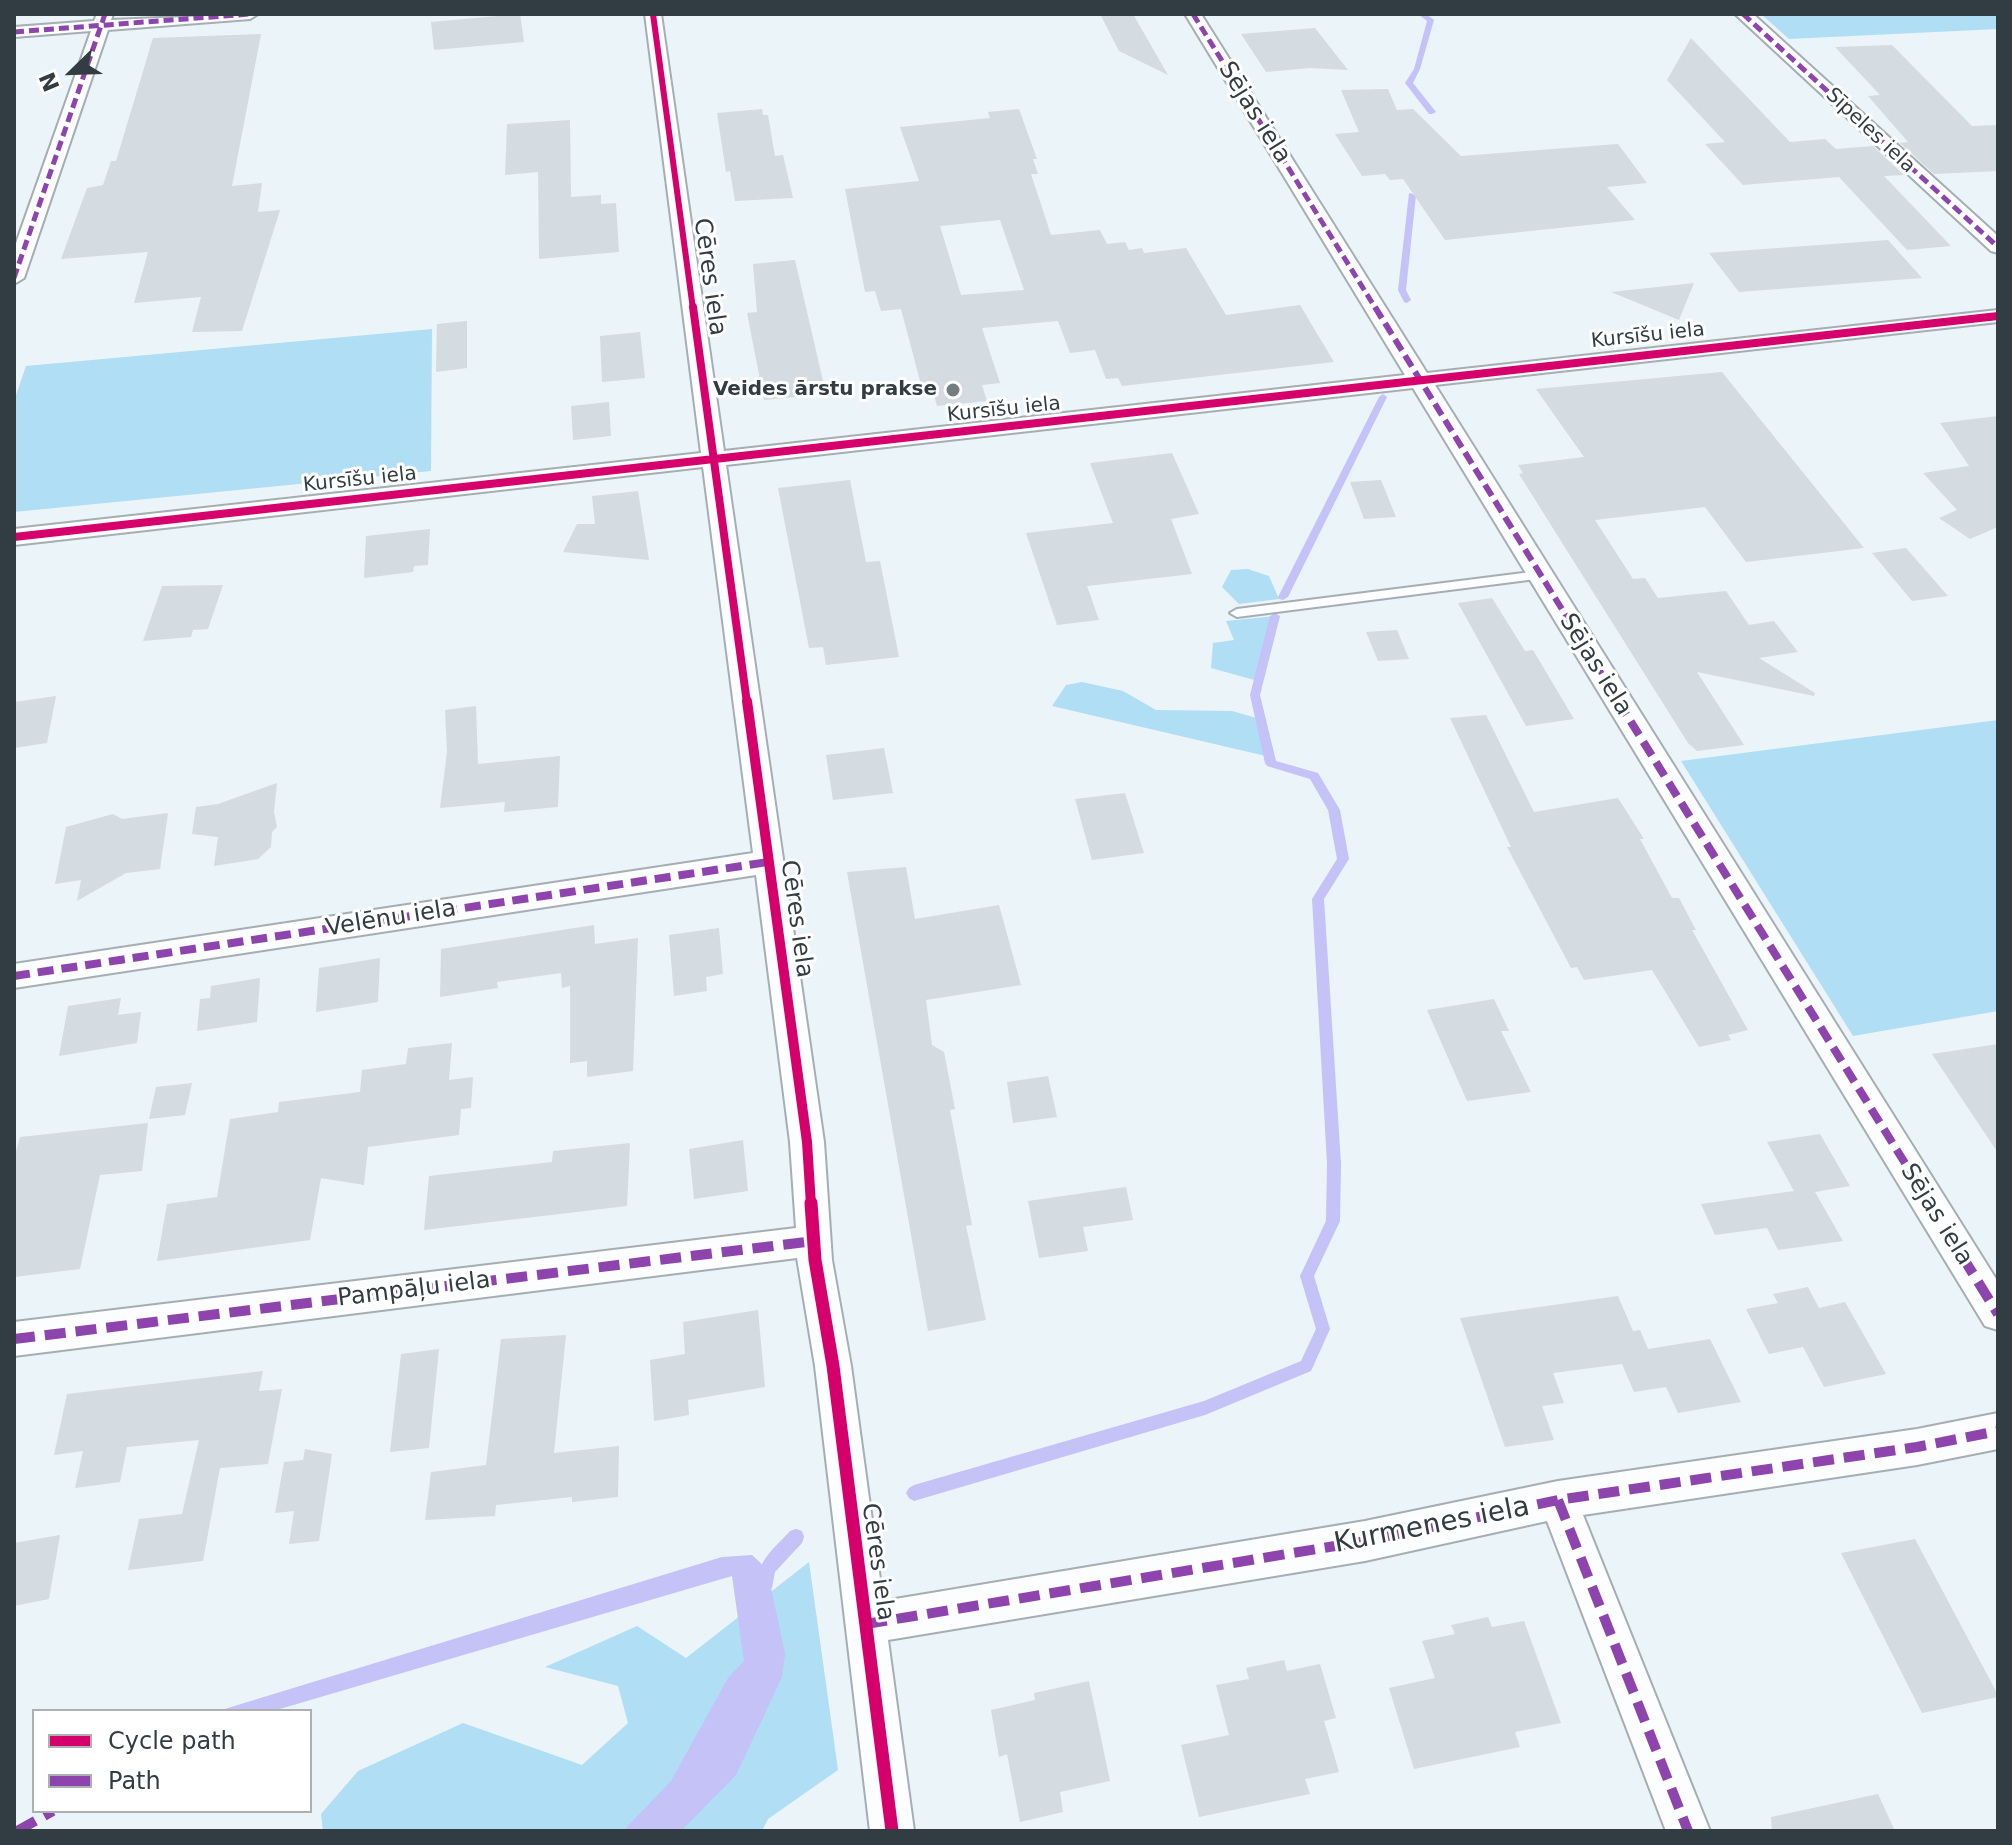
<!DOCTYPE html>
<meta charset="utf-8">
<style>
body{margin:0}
#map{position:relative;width:2012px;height:1845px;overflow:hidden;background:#ebf4f9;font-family:"DejaVu Sans",sans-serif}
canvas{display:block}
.frame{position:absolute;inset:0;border:16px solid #323d43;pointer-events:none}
.legend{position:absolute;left:32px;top:1709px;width:280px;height:104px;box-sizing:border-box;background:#fff;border:2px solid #adb1b4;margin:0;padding:10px 14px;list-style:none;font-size:24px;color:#323d43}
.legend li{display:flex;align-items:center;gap:16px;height:40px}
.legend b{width:40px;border:2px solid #adb1b4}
.north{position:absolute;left:32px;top:32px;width:80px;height:80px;-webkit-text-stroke:6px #fff;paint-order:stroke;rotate:247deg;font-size:22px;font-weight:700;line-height:32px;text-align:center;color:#323d43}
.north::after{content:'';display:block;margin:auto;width:28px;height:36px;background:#323d43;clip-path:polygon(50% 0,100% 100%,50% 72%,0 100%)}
</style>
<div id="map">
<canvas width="2012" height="1845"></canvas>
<div class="frame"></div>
<ul class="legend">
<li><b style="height:10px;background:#d6006c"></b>Cycle path</li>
<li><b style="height:10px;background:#8e44ad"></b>Path</li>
</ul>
<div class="north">N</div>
</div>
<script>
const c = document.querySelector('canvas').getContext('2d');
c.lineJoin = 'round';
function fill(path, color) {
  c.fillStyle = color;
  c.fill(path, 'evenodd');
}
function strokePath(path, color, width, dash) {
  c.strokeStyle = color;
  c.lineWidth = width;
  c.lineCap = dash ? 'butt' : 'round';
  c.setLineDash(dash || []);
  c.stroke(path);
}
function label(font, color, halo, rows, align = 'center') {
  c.font = font + ' "DejaVu Sans",sans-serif';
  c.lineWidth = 6;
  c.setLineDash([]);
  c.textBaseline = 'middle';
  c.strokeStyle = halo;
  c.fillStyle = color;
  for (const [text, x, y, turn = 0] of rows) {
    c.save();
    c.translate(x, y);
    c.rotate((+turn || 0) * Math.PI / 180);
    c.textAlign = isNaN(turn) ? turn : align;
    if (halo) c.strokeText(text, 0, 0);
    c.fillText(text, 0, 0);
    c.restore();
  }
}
fill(new Path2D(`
 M 1761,14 L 1998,14 L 1998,29 L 1789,39 Z
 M 432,329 L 431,471 L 14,512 L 14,401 L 26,366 Z
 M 1248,569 L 1269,576 L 1279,599 L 1239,604 L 1222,587 L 1231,570 Z
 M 1275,616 L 1258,681 L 1211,668 L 1213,643 L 1234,640 L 1226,621 Z
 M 1082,682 L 1123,691 L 1156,710 L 1232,711 L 1260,719 L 1270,757 L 1052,706 L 1066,685 Z
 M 1998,720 L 1998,1011 L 1853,1036 L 1681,761 Z
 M 809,1562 L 838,1770 L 768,1819 L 762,1831 L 323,1831 L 321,1814 L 358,1771 L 463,1723 L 582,1765 L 628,1723 L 618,1686 L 545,1667 L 637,1626 L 686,1658 Z`), '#b0def5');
fill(new Path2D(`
 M 752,1555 L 767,1569 L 785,1654 L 782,1677 L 736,1775 L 681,1831 L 623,1831 L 671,1781 L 728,1678 L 744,1661 L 732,1576 L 273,1711 L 218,1711 L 722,1557 Z`), '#c4c2f7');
fill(new Path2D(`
 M 1418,14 L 1426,14 L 1434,20 L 1420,69 L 1413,83 L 1436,112 L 1432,114 L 1429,114 L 1405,83 L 1414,69 L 1427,21 Z
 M 1409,193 L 1416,195 L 1406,290 L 1411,300 L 1407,303 L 1404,302 L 1398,290 Z
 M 1383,394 L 1387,397 L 1288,597 L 1283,600 L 1279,599 L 1278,597 L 1379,397 Z
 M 1275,613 L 1280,616 L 1260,695 L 1276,761 L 1318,773 L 1340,810 L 1349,859 L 1324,899 L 1341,1164 L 1340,1221 L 1314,1276 L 1330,1329 L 1311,1371 L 1205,1415 L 914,1501 L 909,1498 L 906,1493 L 909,1488 L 914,1485 L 1204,1401 L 1301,1361 L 1316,1329 L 1300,1276 L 1326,1221 L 1327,1164 L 1312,899 L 1337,859 L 1328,810 L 1310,779 L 1267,766 L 1265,763 L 1250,695 L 1270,616 Z
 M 796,1529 L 802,1531 L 804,1537 L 802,1543 L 775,1572 L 772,1588 L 766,1590 L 760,1588 C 752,1564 776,1547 790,1531 Z`), '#c4c2f7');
fill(new Path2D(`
 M 520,14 L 524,42 L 434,50 L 431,22 Z
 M 1100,14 L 1133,14 L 1168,75 L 1119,51 Z
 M 1315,28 L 1348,70 L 1310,68 L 1266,72 L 1241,34 Z
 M 261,34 L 232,186 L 262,183 L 258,212 L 280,210 L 242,331 L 192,332 L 201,297 L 134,303 L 148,252 L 61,259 L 87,188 L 103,185 L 111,161 L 116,161 L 153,38 Z
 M 1691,38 L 1790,142 L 1825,139 L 1836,149 L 1873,146 L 1904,175 L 1884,176 L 1951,246 L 1907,250 L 1839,177 L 1743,185 L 1705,144 L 1725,142 L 1667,80 Z
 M 1892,45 L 1972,126 L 1998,125 L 1998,171 L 1934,174 L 1900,143 L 1908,142 L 1868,96 L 1880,95 L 1835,47 Z
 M 1388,89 L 1397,110 L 1413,109 L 1461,156 L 1618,144 L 1647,183 L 1607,187 L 1635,220 L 1445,240 L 1403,179 L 1390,180 L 1385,174 L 1362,176 L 1335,134 L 1359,132 L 1341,90 Z
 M 762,109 L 763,115 L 768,115 L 775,156 L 783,155 L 793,198 L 735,201 L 730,171 L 726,172 L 717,113 Z
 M 1019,109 L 1037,159 L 1033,159 L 1038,174 L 1031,174 L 1051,235 L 1100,230 L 1107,244 L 1125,242 L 1129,250 L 1142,248 L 1144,253 L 1186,248 L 1226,315 L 1300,305 L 1334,362 L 1122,386 L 1118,378 L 1106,379 L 1095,350 L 1070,353 L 1058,321 L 982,328 L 1000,383 L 982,385 L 987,401 L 937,406 L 934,395 L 924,396 L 901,309 L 881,311 L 875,291 L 865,292 L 845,189 L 919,181 L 900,127 L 990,118 L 988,112 ZM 1000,220 L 1024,290 L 961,295 L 940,226 Z
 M 570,120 L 571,197 L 601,195 L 601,204 L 616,203 L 619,252 L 539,259 L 538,172 L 505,175 L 507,124 Z
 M 1888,240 L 1922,278 L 1739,292 L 1709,253 Z
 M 795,260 L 826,394 L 764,400 L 747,313 L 757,312 L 753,264 Z
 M 1694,283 L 1679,320 L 1611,292 Z
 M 467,321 L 467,368 L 436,372 L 437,324 Z
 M 640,332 L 645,378 L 602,382 L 600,336 Z
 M 1722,372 L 1864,548 L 1746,562 L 1705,507 L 1595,520 L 1633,579 L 1645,578 L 1658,598 L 1726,591 L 1749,625 L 1774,621 L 1798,652 L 1759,658 L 1815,693 L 1814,696 L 1697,672 L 1744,745 L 1697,751 L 1688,743 L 1571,557 L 1519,474 L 1523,473 L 1518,465 L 1584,457 L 1536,389 Z
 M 609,402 L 611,436 L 573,440 L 571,406 Z
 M 1998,416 L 1998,527 L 1970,539 L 1939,518 L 1957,510 L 1923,473 L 1969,466 L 1940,423 Z
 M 1172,453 L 1199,514 L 1171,519 L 1192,574 L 1087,586 L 1099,620 L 1057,625 L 1026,533 L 1113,523 L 1090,463 Z
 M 850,480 L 866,562 L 880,561 L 899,657 L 826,665 L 823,647 L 809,648 L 778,488 Z
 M 1381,480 L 1396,517 L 1364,519 L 1350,482 Z
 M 638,491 L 649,560 L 563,552 L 577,524 L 595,524 L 592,496 Z
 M 430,529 L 428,565 L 414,566 L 413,572 L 364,578 L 366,536 Z
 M 1906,548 L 1948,596 L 1912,601 L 1872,553 Z
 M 223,585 L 208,629 L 193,630 L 191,637 L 143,641 L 162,586 Z
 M 1492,598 L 1525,651 L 1533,650 L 1574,719 L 1526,726 L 1458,603 Z
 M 1397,630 L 1409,659 L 1378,661 L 1366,632 Z
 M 56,696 L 47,743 L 14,748 L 14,702 Z
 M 476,706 L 478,764 L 560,756 L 558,807 L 504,812 L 505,802 L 440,808 L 447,752 L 445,710 Z
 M 1486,715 L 1534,812 L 1618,798 L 1644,839 L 1640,839 L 1672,898 L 1679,898 L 1696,930 L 1692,930 L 1748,1030 L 1728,1035 L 1731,1040 L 1699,1047 L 1652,970 L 1584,980 L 1577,967 L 1571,968 L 1507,847 L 1511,847 L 1450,718 Z
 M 884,748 L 893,793 L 833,800 L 826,755 Z
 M 277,783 L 274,812 L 277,827 L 272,832 L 271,847 L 258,859 L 214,866 L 218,837 L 192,834 L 196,807 L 218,804 Z
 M 1125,793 L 1144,853 L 1092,860 L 1075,799 Z
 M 168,813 L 160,869 L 126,873 L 77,901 L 81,880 L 55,884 L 66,827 L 113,814 L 122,819 Z
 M 906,867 L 915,919 L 999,905 L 1021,985 L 926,1000 L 932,1045 L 944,1052 L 955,1109 L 950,1110 L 972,1225 L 966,1226 L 986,1320 L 928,1331 L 847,872 Z
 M 594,925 L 595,944 L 638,938 L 633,1071 L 587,1077 L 587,1061 L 570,1063 L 570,986 L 562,988 L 561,973 L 497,982 L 498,988 L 440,997 L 441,949 Z
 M 719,928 L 723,974 L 706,977 L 707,991 L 674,996 L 669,935 Z
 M 380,958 L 378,1002 L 316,1012 L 319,968 Z
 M 260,978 L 257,1022 L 197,1031 L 200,999 L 210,998 L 211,986 Z
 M 121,998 L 118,1015 L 141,1012 L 137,1043 L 59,1056 L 68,1006 Z
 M 1494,999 L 1509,1031 L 1501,1031 L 1531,1092 L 1467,1101 L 1427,1010 Z
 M 452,1043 L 449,1080 L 473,1077 L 471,1108 L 461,1109 L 459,1135 L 368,1147 L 364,1185 L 321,1178 L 310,1240 L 157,1261 L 167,1204 L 217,1197 L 230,1119 L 278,1112 L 279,1102 L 360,1092 L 362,1070 L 406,1064 L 408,1048 Z
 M 1998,1044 L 1998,1153 L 1932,1054 Z
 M 1048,1076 L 1057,1117 L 1013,1123 L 1007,1082 Z
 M 192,1083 L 185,1115 L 149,1119 L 156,1087 Z
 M 148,1123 L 142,1171 L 100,1175 L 80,1269 L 14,1277 L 14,1159 L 20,1137 Z
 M 1820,1134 L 1850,1186 L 1815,1192 L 1843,1241 L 1778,1250 L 1767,1228 L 1715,1235 L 1701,1204 L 1794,1191 L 1767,1142 Z
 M 743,1140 L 748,1191 L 694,1199 L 689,1149 Z
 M 630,1143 L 627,1206 L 424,1230 L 429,1176 L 552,1162 L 553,1151 Z
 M 1126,1187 L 1133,1220 L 1083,1227 L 1088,1251 L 1039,1258 L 1028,1201 Z
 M 1808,1287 L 1819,1308 L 1845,1302 L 1886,1374 L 1824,1387 L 1803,1347 L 1769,1354 L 1746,1309 L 1778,1303 L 1773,1294 Z
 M 1618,1296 L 1633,1331 L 1640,1330 L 1648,1349 L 1710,1339 L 1741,1402 L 1678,1413 L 1666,1387 L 1634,1392 L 1622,1364 L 1553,1373 L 1564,1403 L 1542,1406 L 1554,1440 L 1505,1447 L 1460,1318 Z
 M 758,1310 L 765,1387 L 688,1400 L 689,1415 L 654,1421 L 650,1360 L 685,1354 L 683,1322 Z
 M 566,1335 L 554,1453 L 619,1446 L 618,1497 L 572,1502 L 572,1497 L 496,1505 L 495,1516 L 425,1520 L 431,1472 L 486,1465 L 501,1339 Z
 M 439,1349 L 429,1448 L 390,1452 L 401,1354 Z
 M 263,1371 L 259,1391 L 282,1389 L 268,1464 L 220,1468 L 203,1561 L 128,1570 L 139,1519 L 182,1514 L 199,1440 L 127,1447 L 120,1482 L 75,1488 L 83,1451 L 54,1455 L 67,1394 Z
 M 305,1449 L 332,1454 L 319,1541 L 289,1544 L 294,1511 L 275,1513 L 284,1462 L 303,1460 Z
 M 60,1535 L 49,1599 L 14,1606 L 14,1543 Z
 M 1915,1539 L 1998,1695 L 1998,1697 L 1922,1713 L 1841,1553 Z
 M 1488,1617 L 1492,1627 L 1524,1621 L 1561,1723 L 1515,1732 L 1520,1747 L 1414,1769 L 1389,1688 L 1435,1678 L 1422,1641 L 1455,1634 L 1451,1625 Z
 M 1284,1660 L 1287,1671 L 1320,1664 L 1336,1718 L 1324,1721 L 1339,1772 L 1305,1779 L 1310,1794 L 1199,1817 L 1181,1745 L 1229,1735 L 1216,1685 L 1249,1679 L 1246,1668 Z
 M 1089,1681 L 1110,1781 L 1060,1792 L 1063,1812 L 1020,1822 L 1007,1754 L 999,1757 L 991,1710 L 1035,1700 L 1034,1693 Z
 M 1878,1794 L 1895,1831 L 1772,1831 L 1771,1817 Z`), '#d4dbe1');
const service = new Path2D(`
 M 1539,571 L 1546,575 L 1544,578 L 1237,617 L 1230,613 L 1237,609 Z`);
const minor = new Path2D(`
 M 97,14 L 113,14 L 111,20 L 258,14 L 250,19 L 108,30 L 24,278 L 14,284 L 14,249 L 91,31 L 14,37 L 14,27 L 94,21 Z
 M 645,14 L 661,14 L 724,451 L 1405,375 L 1185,14 L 1201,14 L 1427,373 L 1998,310 L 1998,322 L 1435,385 L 1998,1282 L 1998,1330 L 1985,1326 L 1413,388 L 726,465 L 824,1142 L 832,1260 L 851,1366 L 883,1601 L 1365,1521 L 1558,1481 L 1917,1429 L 1998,1413 L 1998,1449 L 1917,1465 L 1583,1515 L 1710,1831 L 1666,1831 L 1547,1521 L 1365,1561 L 888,1640 L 914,1831 L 870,1831 L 815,1366 L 797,1258 L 14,1356 L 14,1322 L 796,1228 L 790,1142 L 756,875 L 14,988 L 14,964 L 753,853 L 703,467 L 14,545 L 14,529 L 701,453 Z
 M 1735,14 L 1753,14 L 1998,236 L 1998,253 L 1991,251 Z`);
strokePath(service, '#a5aeb3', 4);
strokePath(minor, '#a5aeb3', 4);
fill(service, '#fcfdfe');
fill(minor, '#fcfdfe');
strokePath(new Path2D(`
 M 1193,14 L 1376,309
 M 1743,14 L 1998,247
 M 14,32 L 250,14
 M 14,278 L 105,14`), '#8e44ad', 5, [10, 5]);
strokePath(new Path2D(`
 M 1375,307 L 1620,703`), '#8e44ad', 6, [13, 6]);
strokePath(new Path2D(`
 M 1618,701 L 1931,1205
 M 14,976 L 768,862`), '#8e44ad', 8, [16, 8]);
strokePath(new Path2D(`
 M 1929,1203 L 1998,1314
 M 14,1339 L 814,1241
 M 1558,1500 L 1688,1831
 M 866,1624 L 1365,1541 L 1558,1500 L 1917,1447 L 1998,1431
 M 17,1831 L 53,1811`), '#8e44ad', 10, [21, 10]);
strokePath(new Path2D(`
 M 653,14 L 693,309`), '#d6006c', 6);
strokePath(new Path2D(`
 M 693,307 L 747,703
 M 14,537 L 1998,316`), '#d6006c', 8);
strokePath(new Path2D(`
 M 747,701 L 807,1142 L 811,1205`), '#d6006c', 10);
strokePath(new Path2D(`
 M 811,1203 L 815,1260 L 833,1366 L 892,1831`), '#d6006c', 13);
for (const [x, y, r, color] of [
 [953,390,8,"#737d83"]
]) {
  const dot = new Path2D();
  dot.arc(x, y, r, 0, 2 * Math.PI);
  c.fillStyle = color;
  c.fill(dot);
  strokePath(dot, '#fff', 3);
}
label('20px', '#323d43', '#fff', [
 ["Sīpeles iela",1870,131,43],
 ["Kursīšu iela",1648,336,-6],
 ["Kursīšu iela",1004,410,-6],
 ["Kursīšu iela",360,480,-6]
]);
label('bold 20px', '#323d43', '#fff', [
 ["Veides ārstu prakse",937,390]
], 'right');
label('24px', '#323d43', '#fff', [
 ["Sējas iela",1254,113,58],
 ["Cēres iela",709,277,82],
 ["Sējas iela",1595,665,58],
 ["Velēnu iela",391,919,-9],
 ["Cēres iela",796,919,82],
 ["Sējas iela",1936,1215,58],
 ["Pampāļu iela",414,1290,-7],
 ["Cēres iela",877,1562,82]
]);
label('28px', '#323d43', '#fff', [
 ["Kurmenes iela",1432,1526,-11]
]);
</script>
